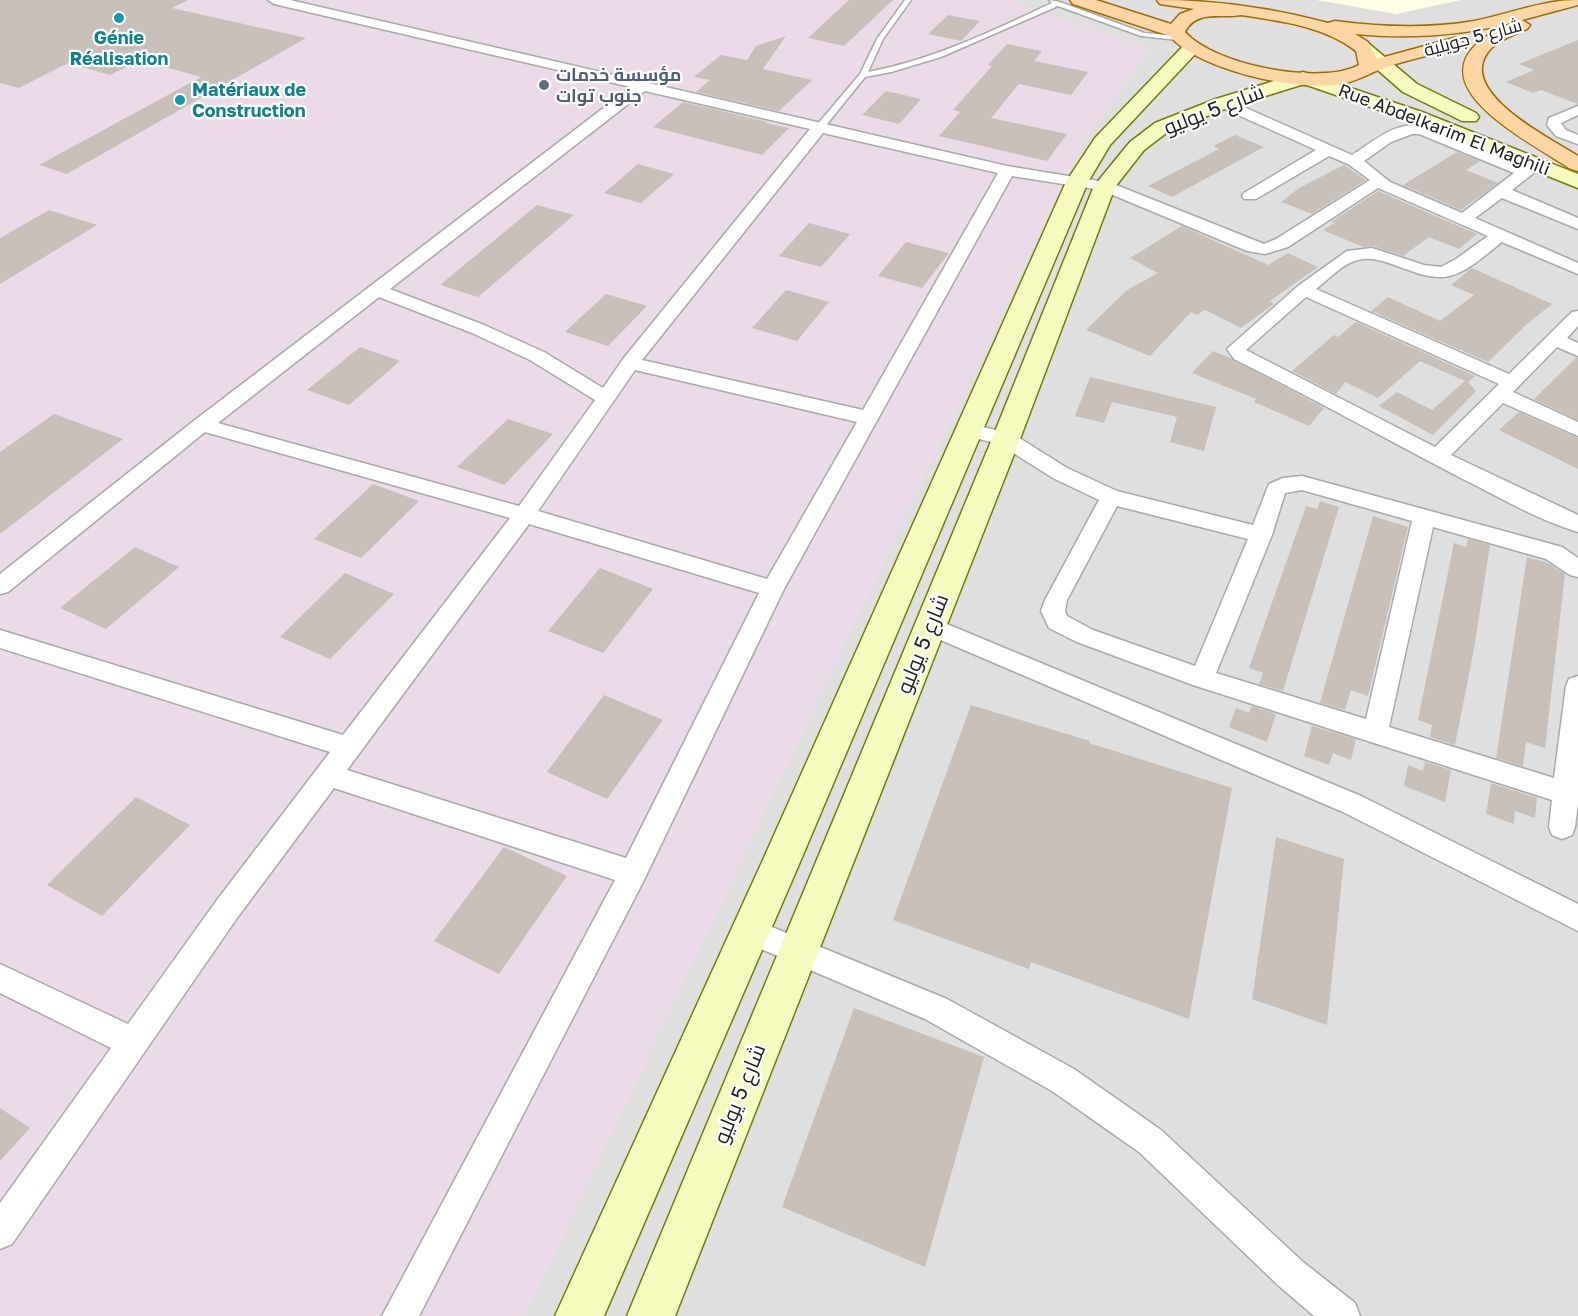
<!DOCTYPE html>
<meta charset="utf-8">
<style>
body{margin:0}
canvas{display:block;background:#f2efe9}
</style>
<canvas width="1578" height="1316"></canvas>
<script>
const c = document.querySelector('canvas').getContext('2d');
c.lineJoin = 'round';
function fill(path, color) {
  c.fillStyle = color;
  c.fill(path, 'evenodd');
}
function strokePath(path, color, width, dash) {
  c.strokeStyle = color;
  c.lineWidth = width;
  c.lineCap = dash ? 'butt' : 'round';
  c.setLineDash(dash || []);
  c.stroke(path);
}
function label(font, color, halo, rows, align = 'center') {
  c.font = font + ' "Golos Text",Cairo,sans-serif';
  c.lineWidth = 4.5;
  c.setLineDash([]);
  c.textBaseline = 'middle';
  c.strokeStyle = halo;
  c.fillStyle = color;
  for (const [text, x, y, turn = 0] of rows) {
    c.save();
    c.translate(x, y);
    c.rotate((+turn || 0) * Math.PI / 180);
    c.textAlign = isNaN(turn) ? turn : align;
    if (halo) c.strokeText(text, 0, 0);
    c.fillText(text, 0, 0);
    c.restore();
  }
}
fill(new Path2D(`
 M 488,0 L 1578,0 L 1578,1316 L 0,1316 Z`), '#e0dfdf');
fill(new Path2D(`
 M 0,0 L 1010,0 L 1151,49 L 1085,140 L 525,1316 L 0,1316 Z`), '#ebdbe8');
fill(new Path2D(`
 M 1316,0 L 1461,0 L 1396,14 Z`), '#ffffe5');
fill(new Path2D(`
 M 0,0 L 188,0 L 172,8 L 306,38 L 67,174 L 39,165 L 201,77 L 140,60 L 110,75 L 68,63 L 19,88 L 0,83 Z
 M 849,0 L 893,0 L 844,46 L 808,38 Z
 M 948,15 L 980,21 L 961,41 L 928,34 Z
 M 786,36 L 763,69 L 812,80 L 779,111 L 696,92 L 710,80 L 694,77 L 721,55 L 747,60 L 756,46 Z
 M 1578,40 L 1578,104 L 1541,90 L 1533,93 L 1506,82 L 1534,70 L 1519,64 Z
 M 1007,44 L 1042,51 L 1034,61 L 1088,72 L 1071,95 L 1019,84 L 991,118 L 1067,134 L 1047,161 L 939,136 L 960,112 L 953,110 L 992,66 L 988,65 Z
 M 886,91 L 921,99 L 899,124 L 862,115 Z
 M 683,102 L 768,122 L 766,123 L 789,128 L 762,155 L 653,127 Z
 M 1235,135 L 1264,147 L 1172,197 L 1148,186 L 1219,149 L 1213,146 Z
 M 1457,152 L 1480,161 L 1466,170 L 1498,183 L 1461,210 L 1403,185 Z
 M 638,164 L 674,174 L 641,203 L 604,193 Z
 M 1344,165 L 1366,180 L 1312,214 L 1281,202 L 1299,188 Z
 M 1378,191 L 1477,234 L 1459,249 L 1429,237 L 1403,256 L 1373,246 L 1363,247 L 1323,230 L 1334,223 L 1331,222 Z
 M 537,205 L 574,215 L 478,297 L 440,285 Z
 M 49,210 L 97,225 L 0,284 L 0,238 Z
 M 809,223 L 850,234 L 821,267 L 779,256 Z
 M 1182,226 L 1268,265 L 1288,253 L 1318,267 L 1270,301 L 1274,304 L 1241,328 L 1205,310 L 1197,315 L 1191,312 L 1150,356 L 1086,330 L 1127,290 L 1158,273 L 1130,258 Z
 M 906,242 L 949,253 L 922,288 L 878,276 Z
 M 1472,268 L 1552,304 L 1527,324 L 1488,362 L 1371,311 L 1388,297 L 1440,321 L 1474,295 L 1451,285 Z
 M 786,290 L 829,302 L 797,341 L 752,328 Z
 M 606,294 L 647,306 L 608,346 L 565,332 Z
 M 1356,322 L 1475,376 L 1468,382 L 1476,391 L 1433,435 L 1379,406 L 1397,392 L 1432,410 L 1465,381 L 1420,361 L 1378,398 L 1345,382 L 1336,394 L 1292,371 L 1334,335 L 1338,337 Z
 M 360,347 L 400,361 L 349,405 L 307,390 Z
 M 1213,351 L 1231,358 L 1324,408 L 1309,426 L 1254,402 L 1256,399 L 1192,373 Z
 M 1576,358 L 1578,358 L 1578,420 L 1534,399 Z
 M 1090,377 L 1216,407 L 1204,451 L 1170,442 L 1177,417 L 1112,402 L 1104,423 L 1075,416 Z
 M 1519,412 L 1578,438 L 1578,469 L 1499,430 Z
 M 54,414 L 123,439 L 0,534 L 0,452 Z
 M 508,419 L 553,434 L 504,485 L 457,467 Z
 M 373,484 L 419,501 L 361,558 L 314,539 Z
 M 1320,501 L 1339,507 L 1283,691 L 1259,684 L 1263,673 L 1249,668 L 1306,506 L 1317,509 Z
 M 1373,516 L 1408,527 L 1368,696 L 1351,690 L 1345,710 L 1320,703 Z
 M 1468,539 L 1490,545 L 1474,649 L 1455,745 L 1430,737 L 1432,725 L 1418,720 L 1454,543 L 1466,547 Z
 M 135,547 L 179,567 L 106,629 L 60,608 Z
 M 1527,557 L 1548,563 L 1565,574 L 1545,748 L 1526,742 L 1523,766 L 1496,758 Z
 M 600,568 L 653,589 L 603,653 L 548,631 Z
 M 345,573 L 394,594 L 330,659 L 280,637 Z
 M 604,695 L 663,720 L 607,799 L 547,772 Z
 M 971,705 L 1090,741 L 1089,743 L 1232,788 L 1189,1019 L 1031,962 L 1029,969 L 893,920 Z
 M 1252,706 L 1276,714 L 1267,742 L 1229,727 L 1236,708 L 1249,713 Z
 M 1312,726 L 1356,739 L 1351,760 L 1333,753 L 1329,765 L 1304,756 Z
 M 1425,762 L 1451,770 L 1445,802 L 1404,786 L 1408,765 L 1423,771 Z
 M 1491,783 L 1537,798 L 1535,818 L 1515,811 L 1514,824 L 1486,814 Z
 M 136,797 L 190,825 L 102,916 L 47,885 Z
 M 1276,837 L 1344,859 L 1327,1025 L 1252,999 Z
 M 504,847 L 567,876 L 499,974 L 434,941 Z
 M 854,1008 L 984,1057 L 925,1267 L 782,1207 Z
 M 0,1108 L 30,1128 L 0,1161 Z`), '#c7bfb8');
const lane = new Path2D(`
 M 905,0 L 911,0 L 883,39 L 868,72 C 933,60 992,31 1052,3 L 1049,0 L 1060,2 L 1144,33 L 1178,36 L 1181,38 L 1178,40 L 1141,36 L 1058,6 L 941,57 L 891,72 L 865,77 L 823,129 L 817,129 L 817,125 L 860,74 L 877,39 Z`);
const street = new Path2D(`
 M 268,0 L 290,0 L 1007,166 L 1111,183 L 1264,244 L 1276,239 L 1370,180 L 1348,164 L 1329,156 L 1256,199 L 1244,199 L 1242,196 L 1244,193 L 1316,150 L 1218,106 L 1216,103 L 1218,100 L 1228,100 L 1352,155 C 1376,140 1397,119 1427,127 L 1524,166 L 1530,162 L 1540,162 L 1543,165 L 1540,168 L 1512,190 L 1578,218 L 1578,229 L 1502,198 L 1475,218 L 1578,263 L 1578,274 L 1502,242 C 1486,254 1464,276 1443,277 C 1414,279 1383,253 1358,260 C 1343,263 1328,280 1316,289 L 1509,374 L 1572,312 L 1578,311 L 1578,326 L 1567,338 L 1578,343 L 1578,356 L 1557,347 L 1513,392 L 1578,422 L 1578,436 L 1503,403 L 1451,455 L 1578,515 L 1578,532 C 1538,520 1499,497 1461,478 C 1386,439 1311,397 1234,359 L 1227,349 L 1298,286 L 1347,251 L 1372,248 L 1424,265 L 1441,267 L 1456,259 L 1488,236 L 1378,188 L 1288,247 L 1265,254 L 1247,251 L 1101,190 L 1012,176 L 784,589 L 643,882 L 419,1316 L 382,1316 L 615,880 L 334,788 L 237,918 L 12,1244 L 0,1249 L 0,1203 L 111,1048 L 0,993 L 0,964 L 128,1024 L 217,900 L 330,752 L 0,648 L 0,630 L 343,735 L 510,518 L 205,432 L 8,592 L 0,594 L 0,574 L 195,420 L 631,87 L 274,4 ZM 645,91 L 810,129 L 623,359 L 603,388 L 544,352 L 484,325 L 390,289 ZM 823,133 L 998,173 L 863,410 L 642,360 ZM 1412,134 L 1419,134 L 1514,173 L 1462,213 L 1390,182 L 1364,161 L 1391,142 ZM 379,297 L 472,333 L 530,360 L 595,400 L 519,506 L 218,423 ZM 1306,297 L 1499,384 L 1435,447 L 1248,351 L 1246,350 ZM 635,370 L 857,422 L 767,579 L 538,511 ZM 529,524 L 759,593 L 626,858 L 347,770 Z
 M 1578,106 L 1578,115 L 1561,123 L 1566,130 L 1578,135 L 1578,144 L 1556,136 L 1547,125 L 1549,118 Z
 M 970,424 L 1013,434 L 1067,468 L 1117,491 L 1253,525 L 1269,484 L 1283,478 L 1302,476 L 1562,547 L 1578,558 L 1578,577 L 1570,575 L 1546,559 L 1433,527 L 1389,727 L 1554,778 L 1566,686 L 1569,679 L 1578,676 L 1578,803 L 1575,827 L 1572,835 L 1562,839 L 1552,835 L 1549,827 L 1552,800 L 1193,685 L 1077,642 L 1049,628 L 1041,611 L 1045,600 L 1099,500 L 1053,478 L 999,444 L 963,435 L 960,430 L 963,425 ZM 1302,490 L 1412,521 L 1366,719 L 1216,673 L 1272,535 L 1285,493 ZM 1117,506 L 1248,539 L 1195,666 L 1093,630 L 1067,616 L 1065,611 L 1067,600 Z
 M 930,617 L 1361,796 L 1578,904 L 1578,931 L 1343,812 L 922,632 L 918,626 L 922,620 Z
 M 750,918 L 947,999 L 1074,1069 L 1161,1130 L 1303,1262 L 1355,1303 L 1360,1316 L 1314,1316 L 1279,1286 L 1139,1152 L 1052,1091 L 925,1019 L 740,940 L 736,931 L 740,922 Z`);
const secondary = new Path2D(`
 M 1192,42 L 1198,43 L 1201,47 L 1198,51 L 1110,145 L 1088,182 L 800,862 L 604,1316 L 555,1316 L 762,862 L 1066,182 L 1095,138 L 1186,43 Z
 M 1362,42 L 1368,43 L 1417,84 L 1476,113 L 1479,117 L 1476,121 L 1462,121 L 1403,92 L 1356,51 L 1353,47 L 1356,43 Z
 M 1303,72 L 1422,112 L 1578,174 L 1578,188 L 1408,120 L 1304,84 L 1230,107 L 1169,131 L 1144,150 L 1115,187 L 1020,439 L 675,1316 L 627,1316 L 992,439 L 1094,186 L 1130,142 L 1155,123 L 1216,99 Z`);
const primary = new Path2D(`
 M 1070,0 L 1096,0 L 1171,24 L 1180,14 L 1194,9 L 1160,4 L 1157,0 C 1216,0 1272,8 1328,23 L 1335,21 C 1381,27 1428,29 1474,21 C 1509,14 1542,0 1578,0 L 1578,5 L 1522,20 L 1530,25 L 1527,29 C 1514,35 1497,40 1488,52 C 1457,93 1552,139 1578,156 L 1578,171 L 1571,169 C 1518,135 1396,74 1511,23 C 1460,36 1408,39 1355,34 L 1368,42 L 1377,59 L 1454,38 L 1460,39 L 1463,43 L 1460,47 C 1433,55 1403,60 1376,71 C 1365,76 1355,81 1342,84 C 1298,92 1198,70 1170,36 L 1073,4 ZM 1241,15 C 1280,21 1324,26 1356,51 L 1359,65 C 1320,86 1214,65 1185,32 C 1196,9 1222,19 1241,15 Z`);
strokePath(lane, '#a9a9a9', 3);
strokePath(street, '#a9a9a9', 3);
strokePath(secondary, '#707d05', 3);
strokePath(primary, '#a06b00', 3);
fill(lane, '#fff');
fill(street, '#fff');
fill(secondary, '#f7fabf');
fill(primary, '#fcd6a4');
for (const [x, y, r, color] of [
 [119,18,6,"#0f9aa8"],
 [544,85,6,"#5c6f8a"],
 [180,100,6,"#0f9aa8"]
]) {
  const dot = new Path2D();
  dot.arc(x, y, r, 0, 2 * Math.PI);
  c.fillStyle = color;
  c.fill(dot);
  strokePath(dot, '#fff', 2);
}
label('bold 18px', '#0d838f', '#fff', [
 ["Génie",119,38],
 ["Réalisation",119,59],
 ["Matériaux de",192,90,"left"],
 ["Construction",192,111,"left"]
]);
label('18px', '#222', '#fff', [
 ["شارع 5 جويلية",1473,38,-15],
 ["Rue Abdelkarim El Maghili",1444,130,21]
]);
label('bold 18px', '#4e5e75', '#fff', [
 ["مؤسسة خدمات",556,75],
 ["جنوب توات",556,96]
], 'left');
label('21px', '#222', '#fff', [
 ["شارع 5 يوليو",1214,110,-21],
 ["شارع 5 يوليو",923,644,-68],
 ["شارع 5 يوليو",740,1094,-68]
]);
</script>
